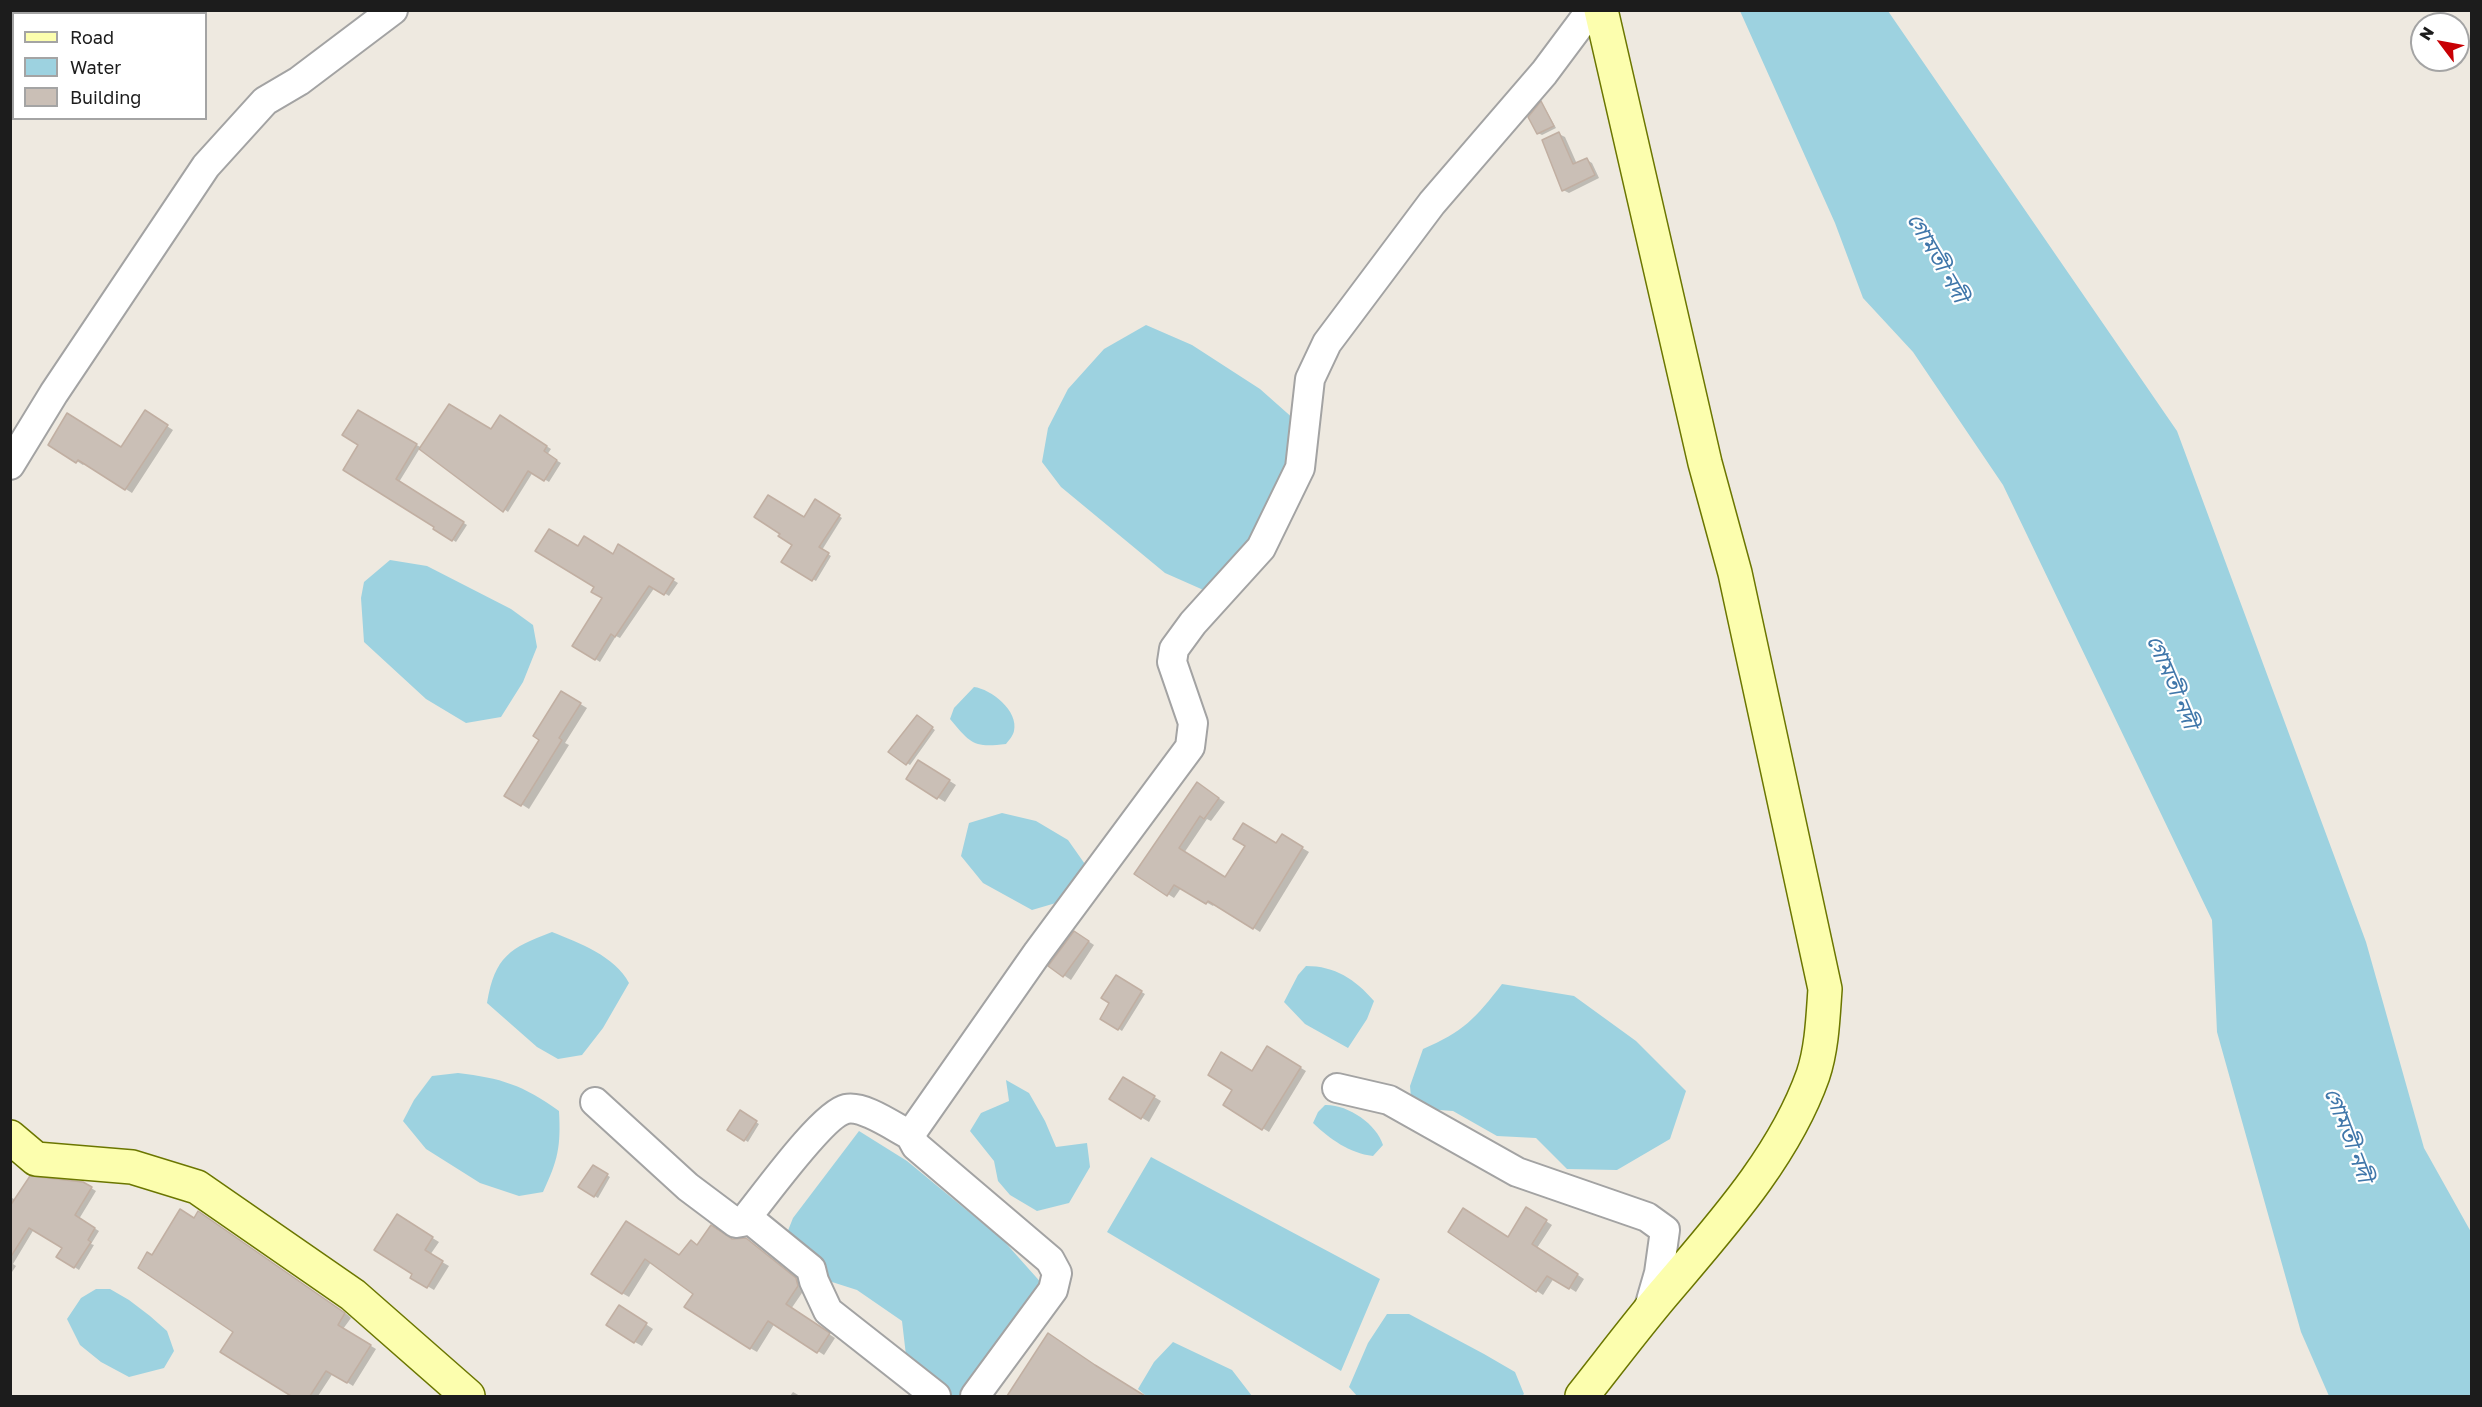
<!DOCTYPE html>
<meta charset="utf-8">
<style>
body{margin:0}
#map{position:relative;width:2482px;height:1407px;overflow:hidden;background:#eee9e0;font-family:"Golos Text",sans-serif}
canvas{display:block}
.frame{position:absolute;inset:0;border:12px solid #1c1c1c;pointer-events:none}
.legend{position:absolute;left:12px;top:12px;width:195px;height:108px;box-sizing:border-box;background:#fff;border:2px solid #a4a4a4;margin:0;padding:8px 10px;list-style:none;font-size:18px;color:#1c1c1c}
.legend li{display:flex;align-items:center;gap:12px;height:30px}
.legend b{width:30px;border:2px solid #a4a4a4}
.north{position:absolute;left:2410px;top:12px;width:60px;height:60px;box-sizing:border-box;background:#fff;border:2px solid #a4a4a4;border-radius:50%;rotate:302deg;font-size:16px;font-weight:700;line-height:24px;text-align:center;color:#1c1c1c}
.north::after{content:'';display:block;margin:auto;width:21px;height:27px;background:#c80004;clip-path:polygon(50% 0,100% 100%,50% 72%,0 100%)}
</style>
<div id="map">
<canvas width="2482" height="1407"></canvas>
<div class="frame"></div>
<ul class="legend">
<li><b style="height:8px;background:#fcfeae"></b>Road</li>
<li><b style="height:16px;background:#9dd2e0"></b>Water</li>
<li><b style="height:16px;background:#cabfb6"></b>Building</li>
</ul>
<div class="north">N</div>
</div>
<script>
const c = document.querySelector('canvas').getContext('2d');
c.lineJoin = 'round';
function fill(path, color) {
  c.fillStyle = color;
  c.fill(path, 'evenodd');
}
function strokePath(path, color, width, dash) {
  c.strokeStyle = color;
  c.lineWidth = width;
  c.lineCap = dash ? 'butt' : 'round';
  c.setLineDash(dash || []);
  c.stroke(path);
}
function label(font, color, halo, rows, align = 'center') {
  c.font = font + ' "Golos Text","Noto Sans Bengali",sans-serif';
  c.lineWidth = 4.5;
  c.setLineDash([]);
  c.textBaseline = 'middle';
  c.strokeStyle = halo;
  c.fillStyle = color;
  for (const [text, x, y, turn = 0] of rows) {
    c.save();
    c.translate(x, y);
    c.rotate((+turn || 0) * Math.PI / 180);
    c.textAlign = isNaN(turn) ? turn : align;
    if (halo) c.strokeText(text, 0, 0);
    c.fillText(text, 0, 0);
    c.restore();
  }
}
fill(new Path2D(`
 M 1740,11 L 1888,11 L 2177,431 L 2366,942 L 2424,1148 L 2471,1232 L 2471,1396 L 2329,1396 L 2301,1332 L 2217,1032 L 2212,920 L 2003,485 L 1913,352 L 1863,298 L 1835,223 Z
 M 1146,325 L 1192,345 L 1260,389 L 1295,420 L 1288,488 L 1250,550 L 1208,592 L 1165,573 L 1061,487 L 1042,462 L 1048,428 L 1068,389 L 1104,349 Z
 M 390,560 L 427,566 L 511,609 L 533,625 L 537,647 L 523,682 L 501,717 L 466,723 L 426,699 L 364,642 L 361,598 L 364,582 Z
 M 974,687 C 991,689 1019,711 1014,731 C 1013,736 1009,740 1006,744 C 974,748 971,744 950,719 L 954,708 Z
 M 1002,813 L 1036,821 L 1068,840 L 1087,867 L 1066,900 L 1032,910 L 983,883 L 961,856 L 969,823 Z
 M 552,932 C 579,943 615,956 629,983 L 603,1028 L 582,1055 L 558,1059 L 537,1047 L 487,1003 C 495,956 510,948 552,932 Z
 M 1306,966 C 1335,966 1355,979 1374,1001 L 1367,1019 L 1348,1048 L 1305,1024 L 1284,1002 L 1298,975 Z
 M 1502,984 L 1574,996 L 1636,1041 L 1686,1091 L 1670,1139 L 1617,1170 L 1567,1169 L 1536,1138 L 1497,1136 L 1453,1111 L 1412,1108 L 1410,1086 L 1423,1049 C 1463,1032 1476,1018 1502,984 Z
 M 458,1073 C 501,1078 523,1085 559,1111 C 561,1147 558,1160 543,1192 L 519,1196 L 480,1183 L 426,1149 L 403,1121 L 414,1100 L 432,1076 Z
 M 1006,1080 L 1029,1093 L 1045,1121 L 1056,1147 L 1087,1143 L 1090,1167 L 1069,1203 L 1037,1211 L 1010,1195 L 998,1181 L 994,1161 L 970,1131 L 981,1113 L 1009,1101 Z
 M 1325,1105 C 1347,1104 1377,1124 1383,1145 L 1373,1156 C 1349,1153 1330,1139 1313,1123 L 1318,1112 Z
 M 859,1131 L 907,1161 L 1003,1240 L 1044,1286 L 968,1396 L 952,1396 L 907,1364 L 902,1321 L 857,1290 L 832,1282 L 807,1260 L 783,1243 L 793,1218 Z
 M 1151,1157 L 1380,1279 L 1341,1371 L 1107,1232 Z
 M 96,1289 L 110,1289 L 129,1300 L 150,1316 L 167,1331 L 174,1351 L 164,1368 L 129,1377 L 101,1362 L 80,1345 L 67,1319 L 81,1298 Z
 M 1387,1314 L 1409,1314 L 1484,1354 L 1515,1372 L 1524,1394 L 1522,1396 L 1357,1396 L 1349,1387 L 1368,1343 Z
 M 1173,1342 L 1232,1370 L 1252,1396 L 1146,1396 L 1138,1389 L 1154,1362 Z`), '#9dd2e0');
fill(new Path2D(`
 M 1542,103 L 1556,128 L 1542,135 L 1538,133 L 1530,117 Z
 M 1559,134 L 1565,137 L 1577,164 L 1587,160 L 1592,163 L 1599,178 L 1569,193 L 1563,190 Z
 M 145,412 L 173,430 L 132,493 L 85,463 L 83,465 L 50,444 L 122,449 Z
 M 358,412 L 422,448 L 492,431 L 501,417 L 551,449 L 547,455 L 561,463 L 549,482 L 533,472 L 508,512 L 420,448 L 399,482 L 467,525 L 456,542 L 435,528 L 436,526 L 360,445 Z
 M 815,501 L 842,518 L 822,550 L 831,556 L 816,581 L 783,561 Z
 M 619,546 L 678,583 L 669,596 L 655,587 L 620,638 L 616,636 L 600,662 L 574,645 L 604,598 L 596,587 L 578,548 L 613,555 Z
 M 562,693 L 587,708 L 565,743 L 569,745 L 529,809 L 507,795 L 541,740 Z
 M 920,719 L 935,730 L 910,765 L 890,752 L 902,734 L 903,736 Z
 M 926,766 L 956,785 L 945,802 L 908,779 Z
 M 1203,788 L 1225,802 L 1211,821 L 1207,819 L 1184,853 L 1226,878 L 1247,846 L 1277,845 L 1282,836 L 1309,852 L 1260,932 L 1215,903 L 1213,906 L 1181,888 L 1174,898 L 1136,873 Z
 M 1082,937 L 1094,945 L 1071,980 L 1050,966 Z
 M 1116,977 L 1145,994 L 1122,1031 L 1102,1018 L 1111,1003 Z
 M 1268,1048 L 1306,1071 L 1269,1132 L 1225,1105 L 1234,1089 L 1252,1073 Z
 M 1124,1079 L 1161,1101 L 1149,1122 L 1111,1099 Z
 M 740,1112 L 759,1124 L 748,1142 L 729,1130 Z
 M 593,1167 L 610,1177 L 598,1198 L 580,1187 Z
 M 83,1183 L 96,1191 L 79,1219 L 99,1231 L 91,1244 L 94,1245 L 79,1270 L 58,1256 L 64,1247 L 34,1229 L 13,1264 L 16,1266 L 10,1275 L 10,1197 L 16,1200 Z
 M 1527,1209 L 1552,1225 L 1537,1248 L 1584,1279 L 1576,1292 L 1554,1278 L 1543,1295 L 1450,1231 L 1508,1239 Z
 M 397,1216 L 439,1242 L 430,1255 L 449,1266 L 434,1290 L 412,1277 L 415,1273 Z
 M 626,1223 L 679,1257 L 691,1242 L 698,1246 L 746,1239 L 803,1284 L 804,1290 L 791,1309 L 835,1338 L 824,1355 L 775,1323 L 757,1352 L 750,1348 L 695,1293 L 651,1262 L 629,1297 L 622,1293 Z
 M 259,1256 L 348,1315 L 351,1318 L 343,1329 L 376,1349 L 353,1386 L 333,1373 L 318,1396 L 293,1396 L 222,1352 L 235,1332 L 152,1257 Z
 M 626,1311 L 653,1329 L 642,1346 L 635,1342 Z
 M 1056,1340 L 1103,1370 L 1085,1396 L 1072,1396 L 1064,1391 L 1060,1396 L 1015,1396 L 1011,1394 Z
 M 793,1392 L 800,1396 L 790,1396 Z`), '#0003');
const building = new Path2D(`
 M 1541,101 L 1554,126 L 1537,134 L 1528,117 Z
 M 1559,132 L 1573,164 L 1587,158 L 1595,175 L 1562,191 L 1542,140 Z
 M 449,404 L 491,429 L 500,415 L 547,446 L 544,451 L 557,460 L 544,481 L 528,471 L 503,512 L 419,449 Z
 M 145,410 L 168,425 L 125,490 L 78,460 L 76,463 L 48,445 L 67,413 L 121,447 Z
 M 358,410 L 417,444 L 396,479 L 464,522 L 452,541 L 433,529 L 434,527 L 343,470 L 358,445 L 342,435 Z
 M 768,495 L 804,517 L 815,499 L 840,515 L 819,547 L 829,553 L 812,581 L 781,562 L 792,545 L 778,536 L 780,534 L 754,517 Z
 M 549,529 L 578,546 L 584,536 L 613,554 L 618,544 L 674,579 L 664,595 L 649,586 L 615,637 L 611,634 L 595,660 L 572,646 L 602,598 L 591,592 L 594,587 L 535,551 Z
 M 561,691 L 581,703 L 559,738 L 562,740 L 521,806 L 504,796 L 539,740 L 533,736 Z
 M 917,715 L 933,727 L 906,765 L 888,752 Z
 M 918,760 L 950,780 L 937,799 L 906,779 Z
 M 1197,782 L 1219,798 L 1204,819 L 1200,816 L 1179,848 L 1225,877 L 1245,846 L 1233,839 L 1243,823 L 1276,843 L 1282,834 L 1303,847 L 1253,929 L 1208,901 L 1206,904 L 1174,885 L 1167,896 L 1134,874 Z
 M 1074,931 L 1089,941 L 1063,977 L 1048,966 Z
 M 1116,975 L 1142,991 L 1118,1030 L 1100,1019 L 1109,1003 L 1101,998 Z
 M 1267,1046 L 1301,1067 L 1262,1130 L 1223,1105 L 1232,1090 L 1208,1075 L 1221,1052 L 1252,1071 Z
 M 1123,1077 L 1155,1096 L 1141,1119 L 1109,1099 Z
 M 740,1110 L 757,1121 L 744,1141 L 727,1130 Z
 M 593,1165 L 608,1174 L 594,1197 L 578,1187 Z
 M 30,1176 L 83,1182 L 92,1187 L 75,1215 L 95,1228 L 88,1240 L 91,1242 L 74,1268 L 56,1257 L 62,1248 L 29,1228 L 10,1258 L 10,1206 Z
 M 1526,1207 L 1547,1220 L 1532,1244 L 1578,1274 L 1569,1289 L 1547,1276 L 1536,1292 L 1448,1232 L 1463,1208 L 1508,1237 Z
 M 180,1209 L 194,1218 L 198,1211 L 345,1313 L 338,1325 L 371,1345 L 347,1383 L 326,1371 L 310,1396 L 291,1396 L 220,1352 L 233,1332 L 138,1268 L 147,1252 L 152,1255 Z
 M 397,1214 L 433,1237 L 425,1250 L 443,1261 L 427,1288 L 410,1278 L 412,1274 L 374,1250 Z
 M 626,1221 L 679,1255 L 691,1240 L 697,1245 L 711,1225 L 732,1239 L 746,1238 L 796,1278 L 798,1286 L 786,1304 L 830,1333 L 817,1353 L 768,1321 L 750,1349 L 684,1307 L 693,1294 L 645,1259 L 622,1294 L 591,1274 Z
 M 619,1305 L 647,1323 L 634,1343 L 606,1325 Z
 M 1048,1333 L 1095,1365 L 1145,1396 L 1007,1396 Z`);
fill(building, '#cabfb6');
strokePath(building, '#c1afa2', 1.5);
const street = new Path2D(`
 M 10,465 L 54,393 L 206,166 L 265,101 L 299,81 L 393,10
 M 1337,1088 L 1389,1100 L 1517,1172 L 1647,1217 L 1665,1230 L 1659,1273 L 1648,1311
 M 595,1102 L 688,1187 L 736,1223 L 742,1222 L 747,1217 C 765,1195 823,1114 846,1109 C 864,1105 894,1127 910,1135
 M 747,1217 L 811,1269 L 814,1281 L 828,1311 L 936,1396
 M 975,1396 L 1053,1290 L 1057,1273 L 1050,1260 L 916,1146 L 910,1135 L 1038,952 L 1190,747 L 1193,723 L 1172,662 L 1174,649 L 1193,623 L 1261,548 L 1300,468 L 1310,379 L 1327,343 L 1432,203 L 1544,73 L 1591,10`);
const secondary = new Path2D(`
 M 10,1137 L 36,1159 L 132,1167 L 197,1187 L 353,1295 L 468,1396
 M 1582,1396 C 1609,1362 1636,1326 1664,1293 C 1720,1227 1784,1157 1813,1075 C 1822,1048 1823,1017 1825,989 L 1735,573 L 1705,463 L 1601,10`);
strokePath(street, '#a3a3a3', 32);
strokePath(secondary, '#6b7600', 36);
strokePath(street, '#fff', 28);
strokePath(secondary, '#fcfeae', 33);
label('italic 22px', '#4077aa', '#fff', [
 ["গোমতী নদী",1937,258,60],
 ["গোমতী নদী",2172,682,67],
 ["গোমতী নদী",2348,1135,69]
]);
</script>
